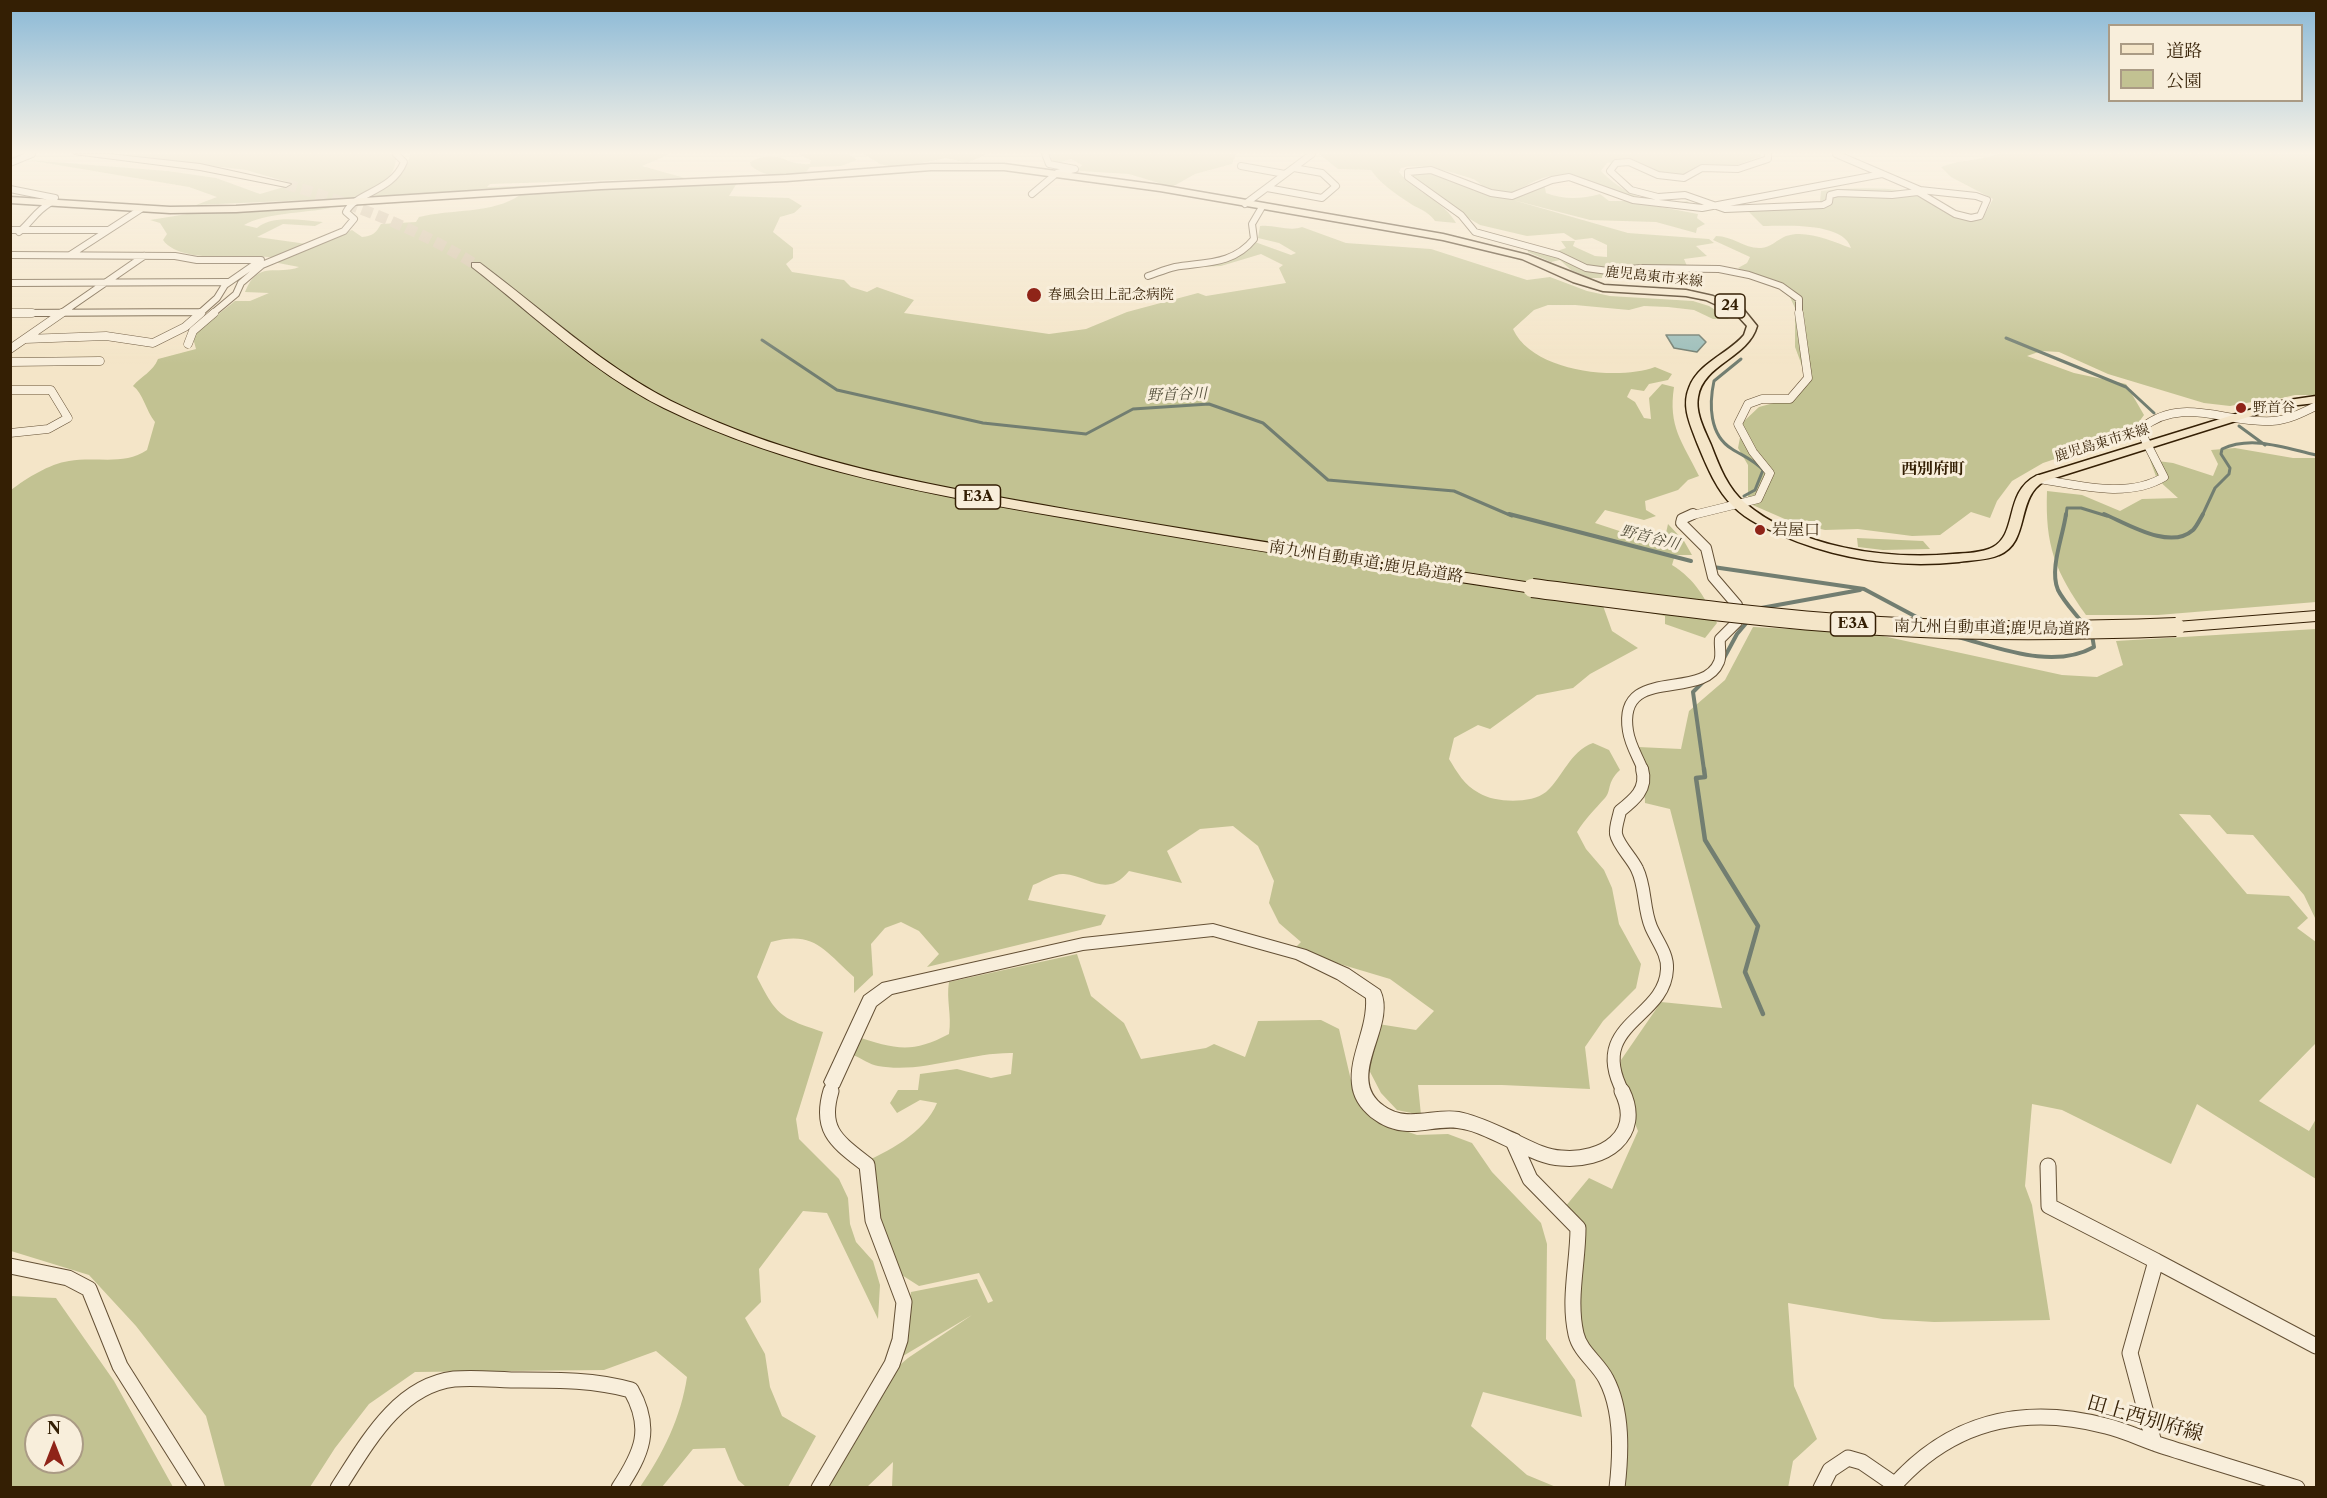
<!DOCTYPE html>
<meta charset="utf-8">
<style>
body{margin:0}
#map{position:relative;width:2327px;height:1498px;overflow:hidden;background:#f4e5c8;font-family:"Libre Caslon Text","Noto Serif JP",serif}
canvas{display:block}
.frame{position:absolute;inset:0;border:12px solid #341f04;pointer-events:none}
.legend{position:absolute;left:2108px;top:24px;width:195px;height:78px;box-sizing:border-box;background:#f8eedb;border:2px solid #aa9b85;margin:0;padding:8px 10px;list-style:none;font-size:18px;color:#341f04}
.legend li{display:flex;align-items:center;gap:12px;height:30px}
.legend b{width:30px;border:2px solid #aa9b85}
.north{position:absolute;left:24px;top:1414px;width:60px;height:60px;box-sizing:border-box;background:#f8eedb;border:2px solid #aa9b85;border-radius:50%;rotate:0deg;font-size:16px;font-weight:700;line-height:24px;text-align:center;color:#341f04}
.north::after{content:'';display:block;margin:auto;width:21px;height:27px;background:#8f2418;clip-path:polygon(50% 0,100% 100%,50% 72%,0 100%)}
</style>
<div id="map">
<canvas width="2327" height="1498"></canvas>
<div class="frame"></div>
<ul class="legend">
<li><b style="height:8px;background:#f4e5c8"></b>道路</li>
<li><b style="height:16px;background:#c2c292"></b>公園</li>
</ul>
<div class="north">N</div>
</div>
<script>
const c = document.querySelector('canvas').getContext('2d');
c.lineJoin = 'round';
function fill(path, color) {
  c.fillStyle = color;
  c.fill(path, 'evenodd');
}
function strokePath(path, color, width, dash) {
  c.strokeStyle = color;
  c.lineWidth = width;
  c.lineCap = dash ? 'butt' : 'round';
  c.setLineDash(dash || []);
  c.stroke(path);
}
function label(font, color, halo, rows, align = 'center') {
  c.font = font + ' "Libre Caslon Text","Noto Serif JP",serif';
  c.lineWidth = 6;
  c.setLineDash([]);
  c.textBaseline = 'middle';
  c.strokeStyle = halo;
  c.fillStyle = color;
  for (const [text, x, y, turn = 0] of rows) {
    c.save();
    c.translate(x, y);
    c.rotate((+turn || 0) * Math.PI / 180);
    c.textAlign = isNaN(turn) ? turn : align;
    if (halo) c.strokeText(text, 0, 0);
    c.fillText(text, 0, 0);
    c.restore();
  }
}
fill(new Path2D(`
 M 114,154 L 396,154 C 398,179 374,190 353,198 L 196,205 L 217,197 L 189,187 L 28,160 L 168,171 L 216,178 L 260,194 L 294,184 L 246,170 Z
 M 410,154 L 670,154 L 642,166 L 685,178 L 490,184 L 487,187 L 576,184 L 424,195 L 370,196 C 387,185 407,176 410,154 Z
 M 797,154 L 849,154 L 857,160 L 841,166 L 810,167 L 804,175 C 785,176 767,179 751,166 L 750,162 C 780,147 784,166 810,164 L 811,160 Z
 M 864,154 L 987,154 L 967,163 L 946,158 L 897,168 L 880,164 Z
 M 1049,154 L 1236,154 L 1232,164 L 1195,174 L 1172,187 L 1129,174 L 1080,171 L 1078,169 L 1082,165 L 1071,159 L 1055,164 Z
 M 1319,154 L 1760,154 L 1762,156 L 1735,166 L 1699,167 L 1684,176 L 1667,178 L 1616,162 L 1607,163 L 1601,171 C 1623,194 1656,208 1687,201 L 1692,205 C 1675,208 1617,200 1602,192 C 1579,180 1584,177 1556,176 C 1534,175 1516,198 1495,194 C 1485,192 1481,182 1473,179 C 1451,172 1424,163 1401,168 L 1399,172 C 1415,192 1444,201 1456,223 L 1435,221 C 1427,210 1418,209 1408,202 C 1394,193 1380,183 1371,170 L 1338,169 Z
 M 1999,154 L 2316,154 L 2316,395 L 2295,395 L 2256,404 L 2252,402 L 2230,406 L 2204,403 L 2108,374 L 2059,352 L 2041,351 L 2027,356 L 2074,373 L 2126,384 L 2144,415 L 2130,434 L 2043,463 L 2012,481 L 1997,501 L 1990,518 L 1971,512 L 1940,535 L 1912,536 L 1858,529 L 1825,530 L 1794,523 L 1748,503 L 1748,465 L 1738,448 L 1743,422 L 1759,407 L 1781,401 L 1805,386 L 1804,371 L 1795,347 L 1795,308 L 1788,293 L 1738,268 L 1747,263 L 1750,257 L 1713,240 L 1716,236 C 1733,236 1745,249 1761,248 C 1770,248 1778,239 1786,236 C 1806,229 1832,241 1851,248 C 1843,222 1786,226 1763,226 L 1744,207 L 1820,202 L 1821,191 C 1848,188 1879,187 1905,191 C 1937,196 1945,222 1983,218 L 1993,199 L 1951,177 L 1941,167 C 1961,159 1980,161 1999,154 Z
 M 1427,169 L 1508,198 L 1544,183 L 1546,193 C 1565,200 1581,199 1600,194 L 1609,201 L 1629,201 L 1698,214 L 1697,218 L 1705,224 L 1697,228 L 1696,233 L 1656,222 L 1590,220 L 1513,200 L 1628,233 L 1709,239 L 1714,243 L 1696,246 L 1707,256 L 1684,259 L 1687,266 L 1615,270 L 1604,278 L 1590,278 L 1571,270 L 1560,260 L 1551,262 L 1528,252 L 1528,249 L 1554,252 L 1566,248 L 1561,241 L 1575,241 L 1573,246 L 1595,256 L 1607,257 L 1607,245 L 1592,238 L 1575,240 L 1564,233 L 1527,236 L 1480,225 L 1436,199 L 1411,176 L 1411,172 Z
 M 737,183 L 729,196 L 789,198 L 802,206 L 794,213 L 780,217 L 773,232 L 793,248 L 793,258 L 786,264 L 792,272 L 844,280 L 851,287 L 867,292 L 877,287 L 914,300 L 904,313 L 1049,334 L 1086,329 L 1127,312 L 1198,293 L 1206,296 L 1286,283 L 1279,268 L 1283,265 L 1261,254 L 1221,266 L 1180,268 L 1209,265 L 1255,242 L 1291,255 L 1296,253 L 1279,243 L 1258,238 L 1260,226 C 1274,224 1289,232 1302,227 L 1346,243 L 1431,249 L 1527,280 L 1550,277 L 1587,291 L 1610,296 L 1693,301 L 1709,306 L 1729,319 L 1713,319 L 1694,310 L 1668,307 L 1644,306 L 1629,310 L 1575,305 L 1548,305 L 1534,310 L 1513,329 C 1532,372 1617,381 1655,367 L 1672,374 L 1668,380 L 1649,384 L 1644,391 L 1631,389 L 1627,397 L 1635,402 L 1644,418 L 1651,419 L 1649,398 L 1662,384 L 1674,387 C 1668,427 1682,441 1699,476 L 1688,480 L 1678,490 L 1645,501 L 1646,510 L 1656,516 L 1644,520 L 1605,510 L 1595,523 L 1656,543 L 1666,533 L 1668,524 L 1684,541 L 1692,555 L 1675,555 L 1672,565 C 1696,580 1705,598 1717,623 L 1705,638 L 1665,624 L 1665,616 L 1602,603 L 1612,631 L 1638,648 L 1590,674 L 1573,688 L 1537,695 L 1490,729 L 1478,725 L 1454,738 L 1449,759 C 1457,772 1464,785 1479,793 C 1495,803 1531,804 1546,792 C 1564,776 1569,752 1593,743 L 1609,750 L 1620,770 C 1606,783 1612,790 1605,798 C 1595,809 1585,819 1577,832 L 1586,849 L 1604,870 L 1612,888 L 1619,924 L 1641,964 L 1636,988 L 1603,1021 L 1585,1047 L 1590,1089 L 1502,1085 L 1418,1085 L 1421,1115 L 1397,1110 L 1381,1093 L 1368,1068 L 1372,1023 L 1416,1030 L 1434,1011 L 1390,979 L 1293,950 L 1301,942 L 1279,923 L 1269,903 L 1274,881 L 1258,846 L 1233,826 L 1200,829 L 1167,851 L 1182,883 L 1129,871 C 1106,899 1090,876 1064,874 C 1055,873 1041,882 1033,885 L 1028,900 L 1106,915 L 1101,925 L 927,967 L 939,954 L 919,931 L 901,922 L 885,928 L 871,944 L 873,975 L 854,993 L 854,977 C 824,950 814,930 771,942 L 757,977 C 777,1017 782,1018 823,1032 L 796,1119 L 799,1139 L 839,1179 L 848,1198 L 850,1224 L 856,1242 L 873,1261 L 880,1285 L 878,1319 L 827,1213 L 803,1211 L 759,1269 L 761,1302 L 745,1318 L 765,1354 L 770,1387 L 782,1416 L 816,1436 L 788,1487 L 746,1487 L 738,1480 L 725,1448 L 693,1449 L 662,1487 L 640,1487 C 663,1454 681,1417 687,1377 L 656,1351 L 604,1370 L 415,1372 L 369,1404 L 335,1448 L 310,1487 L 225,1487 L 206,1416 L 136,1326 L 89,1275 L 11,1251 L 11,490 C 27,478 49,464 69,461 C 96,456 124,466 147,450 L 155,422 C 146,411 143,393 133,386 C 141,376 153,372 158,359 L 196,349 L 193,338 L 196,332 L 235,301 L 250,301 L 269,293 L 245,292 C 258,259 277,276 299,267 L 273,262 L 280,259 L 269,257 C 241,255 180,264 163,240 L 167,234 L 160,223 L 150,220 L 187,214 L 328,206 L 330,208 C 305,213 264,213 244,225 L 257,228 C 274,214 302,221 323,222 L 315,226 L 283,224 L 257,237 L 314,245 L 352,230 L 362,237 C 373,236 376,233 381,224 L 416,222 L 419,217 C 450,209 493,214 520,195 L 677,185 Z
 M 2235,448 L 2293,458 L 2316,458 L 2316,602 L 2158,615 L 2086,615 C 2055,571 2045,546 2047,491 L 2082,495 L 2120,511 L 2142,499 L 2178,498 L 2157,479 L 2150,460 L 2173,463 L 2213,476 L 2218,464 L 2211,450 Z
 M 1857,538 L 1923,541 L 1930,549 L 1883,550 L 1858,547 Z
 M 1753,627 L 1869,633 L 2062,675 L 2097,677 L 2123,665 L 2116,641 L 2316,629 L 2316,920 L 2304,895 L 2253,835 L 2227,834 L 2210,815 L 2179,814 L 2247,894 L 2289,896 L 2308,918 L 2297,928 L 2316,942 L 2316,1043 L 2259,1101 L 2309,1131 L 2316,1119 L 2316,1179 L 2197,1104 L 2171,1164 L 2062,1110 L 2032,1104 L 2025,1186 L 2032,1205 L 2050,1320 L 1934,1322 L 1883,1319 L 1788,1303 L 1794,1386 L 1817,1439 L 1793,1461 L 1788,1488 L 1616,1487 L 1616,1443 L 1608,1392 L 1573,1322 L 1579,1242 L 1560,1213 L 1589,1178 L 1612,1189 L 1638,1131 L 1620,1086 L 1621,1060 L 1661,1002 L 1722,1008 L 1670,809 L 1645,803 L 1644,776 L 1638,747 L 1681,749 L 1689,711 L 1725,680 Z
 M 1077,954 L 1091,996 L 1124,1023 L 1141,1059 L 1206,1048 L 1214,1044 L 1245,1057 L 1258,1021 L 1321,1020 L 1339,1029 L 1353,1089 L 1369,1112 L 1391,1126 L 1417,1135 L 1448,1134 L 1472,1143 L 1492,1172 L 1541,1223 L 1547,1244 L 1546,1339 L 1575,1380 L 1582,1417 L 1483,1392 L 1471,1426 L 1527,1475 L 1556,1487 L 892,1487 L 893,1462 L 867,1487 L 821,1488 L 881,1381 L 908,1358 L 972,1315 L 903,1356 L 911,1292 L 977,1279 L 988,1303 L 993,1301 L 979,1273 L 919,1286 L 894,1270 L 859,1165 C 888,1151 924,1134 937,1103 L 920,1100 L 897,1113 L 890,1103 L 898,1090 L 918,1090 L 920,1074 L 957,1069 L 991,1078 L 1011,1074 L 1013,1053 C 969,1052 923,1074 878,1066 C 870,1065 861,1058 853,1055 L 854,1036 C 894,1048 910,1055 949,1034 C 952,1015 946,1000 949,982 Z
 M 11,1296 L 56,1298 L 114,1381 L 173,1487 L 11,1487 ZM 36,1426 L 72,1426 L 72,1462 L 36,1462 Z`), '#c2c292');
const water = new Path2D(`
 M 1666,335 L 1699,335 L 1706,342 L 1697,352 L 1674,348 Z`);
fill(water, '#9cbeba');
strokePath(water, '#727e71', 1.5);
strokePath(new Path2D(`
 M 2006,338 L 2126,387 L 2154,413
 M 762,340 L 837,390 L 983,423 L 1086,434 L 1133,409 L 1209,404 L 1263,423 L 1328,480 L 1454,491 L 1512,516
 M 1741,359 L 1714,381 C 1709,404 1709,435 1732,449 C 1743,456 1754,460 1763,470 L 1755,490 L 1744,496
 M 2239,426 L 2265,445
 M 2066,516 L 2067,508 L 2081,508 L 2107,516
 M 2202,516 L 2215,488 L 2229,474 L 2230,468 L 2221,454 L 2222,449 C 2252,435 2285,448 2316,455`), '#727e71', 3);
strokePath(new Path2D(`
 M 1509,514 L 1691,561
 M 2066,514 C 2063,537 2049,569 2058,590 C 2064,602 2076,614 2084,625
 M 2104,514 C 2126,523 2170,551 2193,530 C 2197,526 2200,519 2203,514
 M 1713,567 L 1864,589 L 1924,621
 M 1761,608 L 1860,590
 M 1958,637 C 2000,648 2053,670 2094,647 L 2092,635
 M 1723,660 L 1737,634 L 1748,621
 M 1704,770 L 1693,692 L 1706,679`), '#727e71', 4);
strokePath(new Path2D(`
 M 1704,769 L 1705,777 L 1696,778 L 1705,840 L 1758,926 L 1745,972 L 1763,1014`), '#727e71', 4.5);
strokePath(new Path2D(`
 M 286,184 C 353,204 417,228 476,265`), '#cebda1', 11, [11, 5]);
const minorFar4 = new Path2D(`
 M 1768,154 L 1768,159 L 1738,169 L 1702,168 L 1684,178 L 1658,175 L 1629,162 L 1616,163 L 1610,171 L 1631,190 L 1658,197 L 1685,195 L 1725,209 L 1823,205 L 1829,202 L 1830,195 L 1838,193 L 1892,195 L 1918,192
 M 1836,154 L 1920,190
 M 10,163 L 32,154
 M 1241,166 L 1285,174
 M 1267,188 L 1322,198 L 1336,186 L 1322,173 L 1294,168
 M 10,189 L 55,198 L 46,203
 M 1920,190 L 1976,196 L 1987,200 L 1980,216 L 1971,218 L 1955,214 L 1918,192 Z
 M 1032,194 L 1057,173 L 1075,169 L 1049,164 L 1045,154
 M 1245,204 L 1312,154
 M 10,230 L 108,230
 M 19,232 C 31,222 36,211 50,203
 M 10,255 L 175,256 L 197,260 L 261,260 L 225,285 L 217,298 L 199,314
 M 70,255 L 141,209
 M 1148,276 C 1157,273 1166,269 1175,267 C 1205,262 1233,265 1254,239 L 1252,224 L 1262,207
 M 10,283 L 228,282
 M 10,313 L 201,312
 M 60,314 L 144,256
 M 212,314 L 236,294 L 241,283 L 262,265 L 344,231 L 354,219 L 346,212 C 356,192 392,192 404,162 L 396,154
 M 1799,314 L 1799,299 L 1781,286 L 1749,275 L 1719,269 L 1641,268 L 1608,271 L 1586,268 L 1559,255 L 1475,232 L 1461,215 L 1408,177 L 1408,172 L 1431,170 L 1491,193 L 1512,196 L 1552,180 L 1569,177 L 1633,200 L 1702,208 L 1882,174`);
const minorFar3 = new Path2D(`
 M 10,313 L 32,313
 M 25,339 L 106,336 L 153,343 L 185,327 L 201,313
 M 188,344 L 193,331 L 214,313
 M 10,349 L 62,313
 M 10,362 L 100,361
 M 10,390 L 51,390 L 68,418 L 48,429 L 10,433
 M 2039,479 C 2078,485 2128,499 2164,477 L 2142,434 L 2142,428 C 2182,395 2227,424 2272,421 C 2288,420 2302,413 2316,406
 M 1689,516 L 1758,499 L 1770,473 L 1753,452 L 1738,424 L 1748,404 L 1762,399 L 1790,399 L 1808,378 L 1799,313`);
const minorFar2 = new Path2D(`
 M 1643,770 C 1638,757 1630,745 1628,731 C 1617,664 1703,702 1719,662 C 1722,655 1719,646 1720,639 L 1737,622 L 1737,605 L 1713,577 L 1706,548 L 1681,523 L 1682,519 L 1693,514`);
const minorFar1 = new Path2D(`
 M 830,1092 L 833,1082
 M 1623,1092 C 1587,1023 1665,1020 1667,969 C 1668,954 1657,941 1651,927 C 1643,908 1646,887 1637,869 C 1632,858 1618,845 1616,834 C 1615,827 1619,817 1620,811 C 1634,800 1648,789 1642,769`);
const minor = new Path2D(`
 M 1513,1141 C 1528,1148 1544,1157 1561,1158 C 1603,1162 1644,1136 1622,1091
 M 1513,1141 L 1530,1179 L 1578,1228 C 1578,1263 1568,1299 1576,1334 C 1580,1352 1598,1363 1606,1379 C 1623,1411 1621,1454 1617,1488
 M 2048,1166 L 2049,1206 L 2156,1261
 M 10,1266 L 68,1278 L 89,1289 L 120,1366 L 197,1488
 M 2154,1443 L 2130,1353 L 2156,1261 L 2316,1346
 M 338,1488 C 366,1445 397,1386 454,1379 C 476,1377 499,1380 522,1380 C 559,1380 595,1380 631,1390 C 653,1429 642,1453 619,1488
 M 819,1488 L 892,1364 L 900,1340 L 904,1302 L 873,1220 L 867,1165 C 838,1142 819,1131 831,1091
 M 1821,1488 L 1830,1470 L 1848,1458 L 1862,1462 L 1894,1484
 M 1892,1488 C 1949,1422 2022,1404 2106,1426 C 2127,1431 2146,1441 2166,1447 C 2210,1461 2254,1474 2297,1488`);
const tertiary = new Path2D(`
 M 1213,924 L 1306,950 L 1349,969 L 1380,990 C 1398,1027 1343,1077 1384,1106 C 1407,1123 1433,1108 1459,1112 C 1480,1116 1500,1127 1519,1135 L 1522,1141 L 1519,1147 L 1513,1149 C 1495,1142 1477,1130 1457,1128 C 1440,1126 1424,1132 1407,1131 C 1382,1130 1354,1110 1352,1084 C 1349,1055 1368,1028 1366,998 L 1337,979 L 1296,959 L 1213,936 L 1083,950 L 892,994 L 876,1006 L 839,1087 L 833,1090 L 827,1087 L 824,1082 L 864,996 L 882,983 L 1083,938 Z`);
const primary = new Path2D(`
 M 931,164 L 1004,164 L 1160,185 L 1443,234 L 1528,255 L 1604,285 L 1686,290 L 1713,296 L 1744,310 L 1757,326 C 1748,358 1703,364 1698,397 C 1695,413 1705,431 1711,445 C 1719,466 1728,489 1745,503 C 1798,548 1887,560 1953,554 C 1966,553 1982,553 1993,547 C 2018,534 2004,492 2036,476 L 2275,402 L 2316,396 L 2316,403 L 2280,407 L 2045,481 C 2015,497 2031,542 1999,555 C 1988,560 1972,560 1959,562 C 1898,568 1838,560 1781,535 C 1765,528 1747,520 1734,507 C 1717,491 1707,467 1698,445 C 1691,426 1681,407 1689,388 C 1698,363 1728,354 1744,335 L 1747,326 L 1736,314 L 1706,300 L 1686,296 L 1603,291 L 1573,282 L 1522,259 L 1443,240 L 1160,191 L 1004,170 L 931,170 L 786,181 L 601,189 L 236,212 L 170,213 L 10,203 L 10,197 L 170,207 L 236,206 L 601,183 L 786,175 Z`);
const motorway = new Path2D(`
 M 74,154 L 109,154 L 200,164 L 291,184 L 286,187 L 200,170 Z
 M 472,263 L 480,263 C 543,310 601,365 671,401 C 797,464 940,487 1077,511 C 1228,537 1380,560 1532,583 L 1540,588 L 1532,593 C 1381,570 1229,547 1078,520 C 938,496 793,471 664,408 C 593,373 534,315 472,267 Z
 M 2316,611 L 2316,621 L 2176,632 L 2167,627 L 2176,622 Z`);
strokePath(minorFar4, '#645035', 8);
strokePath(minorFar3, '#645035', 9);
strokePath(minorFar2, '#645035', 12);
strokePath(minorFar1, '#645035', 14);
strokePath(minor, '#645035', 17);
strokePath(tertiary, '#645035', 2);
strokePath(primary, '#341f04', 3);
strokePath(motorway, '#341f04', 2);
strokePath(minorFar4, '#f8eedb', 6);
strokePath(minorFar3, '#f8eedb', 8);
strokePath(minorFar2, '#f8eedb', 10);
strokePath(minorFar1, '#f8eedb', 12);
strokePath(minor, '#f8eedb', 15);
fill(tertiary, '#f8eedb');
fill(primary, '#f4e5c8');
fill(motorway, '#f4e5c8');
const motorwayBridge = new Path2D(`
 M 1532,588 C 1648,603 1764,619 1880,626 C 1979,632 2077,631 2176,627`);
strokePath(motorwayBridge, '#341f04', 20, []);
strokePath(motorwayBridge, '#f4e5c8', 18);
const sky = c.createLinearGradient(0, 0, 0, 364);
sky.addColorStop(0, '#89b8d6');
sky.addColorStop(0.42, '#faf3e6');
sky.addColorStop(1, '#faf3e600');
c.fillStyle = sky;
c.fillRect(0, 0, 2327, 364);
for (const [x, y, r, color] of [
 [1034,295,8,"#8f2418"],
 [2241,408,6,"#8f2418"],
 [1760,530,6,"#8f2418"]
]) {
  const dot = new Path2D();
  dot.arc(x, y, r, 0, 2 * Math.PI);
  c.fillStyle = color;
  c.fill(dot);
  strokePath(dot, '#f8eedb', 2);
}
label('14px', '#341f04', '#f8eedb', [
 ["鹿児島東市来線",1654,277,6],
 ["鹿児島東市来線",2102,443,-17]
]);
label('14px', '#341f04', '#f8eedb', [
 ["春風会田上記念病院",1048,295],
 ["野首谷",2253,408]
], 'left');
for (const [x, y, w] of [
 [1730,306,30],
 [978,497,45],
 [1853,624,45]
]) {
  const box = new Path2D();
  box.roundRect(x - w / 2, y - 12, w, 24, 4.5);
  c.fillStyle = '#f8eedb';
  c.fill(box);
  strokePath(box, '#341f04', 1.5);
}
label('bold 15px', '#341f04', null, [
 ["24",1730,306],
 ["E3A",978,497],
 ["E3A",1853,624]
]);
label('italic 15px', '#534f3b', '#f8eedb', [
 ["野首谷川",1177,395,-2],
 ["野首谷川",1650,538,14]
]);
label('bold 16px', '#341f04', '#f8eedb', [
 ["西別府町",1933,469]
]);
label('16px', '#341f04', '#f8eedb', [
 ["岩屋口",1772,530]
], 'left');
label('16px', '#341f04', '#f8eedb', [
 ["南九州自動車道;鹿児島道路",1366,562,9],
 ["南九州自動車道;鹿児島道路",1992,628,1]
]);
label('20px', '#341f04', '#f8eedb', [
 ["田上西別府線",2145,1419,16]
]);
</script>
